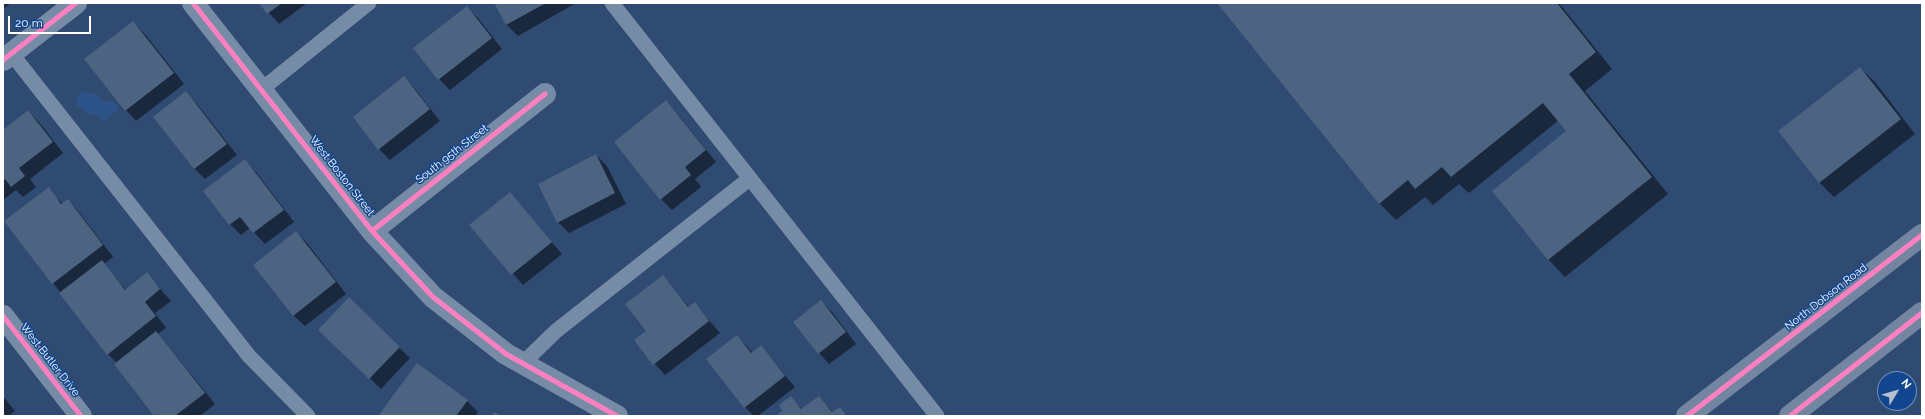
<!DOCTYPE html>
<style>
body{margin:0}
#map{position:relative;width:1925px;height:419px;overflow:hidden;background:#2f4b72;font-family:Raleway,sans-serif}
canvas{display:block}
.frame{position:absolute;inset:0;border:4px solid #fff;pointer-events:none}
.north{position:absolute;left:1877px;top:371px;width:40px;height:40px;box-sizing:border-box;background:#12468f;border:1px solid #7190bc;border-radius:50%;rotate:52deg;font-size:11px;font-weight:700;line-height:16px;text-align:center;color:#fff}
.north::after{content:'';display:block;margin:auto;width:14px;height:18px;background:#b6c0ce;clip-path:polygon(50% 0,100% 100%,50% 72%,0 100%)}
.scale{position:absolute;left:8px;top:16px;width:83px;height:18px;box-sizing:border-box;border:2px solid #fff;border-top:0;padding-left:5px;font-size:12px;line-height:14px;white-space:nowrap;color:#fff;-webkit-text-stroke:3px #12468f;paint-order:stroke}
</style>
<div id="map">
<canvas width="1925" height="419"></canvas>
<div class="frame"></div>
<div class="north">N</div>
<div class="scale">20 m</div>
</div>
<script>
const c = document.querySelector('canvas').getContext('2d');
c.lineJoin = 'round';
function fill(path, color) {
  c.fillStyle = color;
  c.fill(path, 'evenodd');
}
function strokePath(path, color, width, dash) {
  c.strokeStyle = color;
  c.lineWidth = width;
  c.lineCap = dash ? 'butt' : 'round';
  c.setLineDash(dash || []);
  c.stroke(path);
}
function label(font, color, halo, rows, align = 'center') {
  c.font = font + ' Raleway,sans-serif';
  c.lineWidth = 3;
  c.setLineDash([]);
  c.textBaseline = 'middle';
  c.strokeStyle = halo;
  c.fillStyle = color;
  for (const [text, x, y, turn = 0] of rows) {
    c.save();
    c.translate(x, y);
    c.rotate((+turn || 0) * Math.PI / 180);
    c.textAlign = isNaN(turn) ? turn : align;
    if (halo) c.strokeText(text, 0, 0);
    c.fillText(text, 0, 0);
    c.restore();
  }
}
fill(new Path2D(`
 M 80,92 L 96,94 L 102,101 L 113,102 L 118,107 L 117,112 L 110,115 L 106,121 L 101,119 L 98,116 L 87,113 L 76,104 Z`), '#2e5388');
fill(new Path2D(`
 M 3,3 L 11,3 L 3,9 Z
 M 260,3 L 307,3 L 279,24 Z
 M 495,3 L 576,3 L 518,36 L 507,25 Z
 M 1218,3 L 1559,3 L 1612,69 L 1585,91 L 1668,194 L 1565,277 L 1549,260 L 1493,191 L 1567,132 L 1559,120 L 1469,193 L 1459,184 L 1433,205 L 1425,197 L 1396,220 L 1379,203 Z
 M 467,7 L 478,18 L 502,49 L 450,90 L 439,79 L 415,48 Z
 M 133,22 L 144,33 L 184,84 L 136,121 L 126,110 Z
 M 1860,68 L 1875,82 L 1915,134 L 1834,197 L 1820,183 L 1779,131 Z
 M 404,78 L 415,89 L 440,121 L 390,160 L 379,149 Z
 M 186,93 L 197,104 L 237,155 L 205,179 L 195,169 L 154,117 Z
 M 666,101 L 676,112 L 716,162 L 695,179 L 701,187 L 672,210 L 661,199 L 615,142 Z
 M 28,111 L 39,122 L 63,153 L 30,179 L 36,187 L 23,197 L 16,190 L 3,200 L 3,131 Z
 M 596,155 L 607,166 L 626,204 L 569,233 L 558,222 Z
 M 245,161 L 256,172 L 294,222 L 265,244 L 250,228 L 241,235 L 230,224 Z
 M 48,189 L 63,204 L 68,200 L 78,211 L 113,257 L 104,264 L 126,290 L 147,274 L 171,301 L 155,313 L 166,328 L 158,334 L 215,404 L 200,416 L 155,416 L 117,363 L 108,354 L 6,222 Z
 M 510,193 L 562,254 L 523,285 L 471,225 Z
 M 296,232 L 307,243 L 346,294 L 305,326 L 294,316 L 254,265 Z
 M 662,276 L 690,308 L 695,304 L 720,333 L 665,375 L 635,341 L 647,331 Z
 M 349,299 L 410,358 L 381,389 L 320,330 Z
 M 821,301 L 832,312 L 856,344 L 829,364 L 819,353 Z
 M 737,336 L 753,353 L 761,347 L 795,387 L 758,416 L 754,416 L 745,407 Z
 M 3,396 L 15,411 L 8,416 L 3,416 Z
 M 790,397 L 803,410 L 819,397 L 833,412 L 839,408 L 848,416 L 777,416 L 784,411 Z
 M 467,401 L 478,412 L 475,416 L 379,416 Z`), '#0007');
fill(new Path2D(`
 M 259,3 L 282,3 L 267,14 Z
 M 494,3 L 546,3 L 506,25 Z
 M 1217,3 L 1557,3 L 1596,52 L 1569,74 L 1652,177 L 1548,260 L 1492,191 L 1566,131 L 1543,103 L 1451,177 L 1442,167 L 1415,189 L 1408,180 L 1379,204 Z
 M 467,6 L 492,38 L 438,80 L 413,48 Z
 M 133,21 L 174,73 L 125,111 L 84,59 Z
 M 1860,67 L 1901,119 L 1819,183 L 1778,131 Z
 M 404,76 L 430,109 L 378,150 L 353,117 Z
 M 186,91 L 227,144 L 194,169 L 153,117 Z
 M 666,100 L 706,150 L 685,167 L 691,175 L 660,200 L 614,142 Z
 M 28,110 L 53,142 L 19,168 L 25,176 L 11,187 L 5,179 L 3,181 L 3,130 Z
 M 596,154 L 615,193 L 557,223 L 538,184 Z
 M 245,159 L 284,210 L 253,233 L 240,217 L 229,225 L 203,191 Z
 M 49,187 L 61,204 L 68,199 L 103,245 L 52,284 L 4,221 Z
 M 510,192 L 552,242 L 511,275 L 469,225 Z
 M 296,231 L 336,282 L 293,316 L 253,265 Z
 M 102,260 L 125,290 L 147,272 L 160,289 L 145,302 L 156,316 L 107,355 L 59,293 Z
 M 663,275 L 688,307 L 695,302 L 709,321 L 653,365 L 634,340 L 646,331 L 625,304 Z
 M 349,297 L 400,347 L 369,379 L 318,330 Z
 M 821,300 L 846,332 L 818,354 L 793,322 Z
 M 156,331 L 205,393 L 175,416 L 154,416 L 114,364 Z
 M 737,335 L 751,353 L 761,345 L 785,376 L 744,408 L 706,359 Z
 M 417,363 L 468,400 L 456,416 L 378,416 Z
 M 791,396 L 801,409 L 819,396 L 832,412 L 840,407 L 847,416 L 776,416 L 782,411 L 779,405 Z
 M 494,412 L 501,416 L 492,416 Z`), '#4c6382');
strokePath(new Path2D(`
 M 612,3 L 937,416
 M 11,53 L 249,356 L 308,416
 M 262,89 L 369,3
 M 523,363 L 556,331 L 749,179`), '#768ba6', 15);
strokePath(new Path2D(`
 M 193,3 L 372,231 L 433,297 L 506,354 L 617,416
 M 3,60 L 76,3
 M 372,231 L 545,94
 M 3,316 L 81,416`), '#768ba6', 22);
strokePath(new Path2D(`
 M 1687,416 L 1922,235
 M 1790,416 L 1922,313`), '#7286a2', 22);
strokePath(new Path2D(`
 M 193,3 L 372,231 L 433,297 L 506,354 L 617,416
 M 3,60 L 76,3
 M 372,231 L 545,94
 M 3,316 L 81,416
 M 1687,416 L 1922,235
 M 1790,416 L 1922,313`), '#ff80c0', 5);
label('11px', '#fff', '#12468f', [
 ["South 95th Street",452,154,-38],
 ["West Boston Street",342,176,52],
 ["North Dobson Road",1826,297,-38],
 ["West Butler Drive",50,360,52]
]);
</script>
